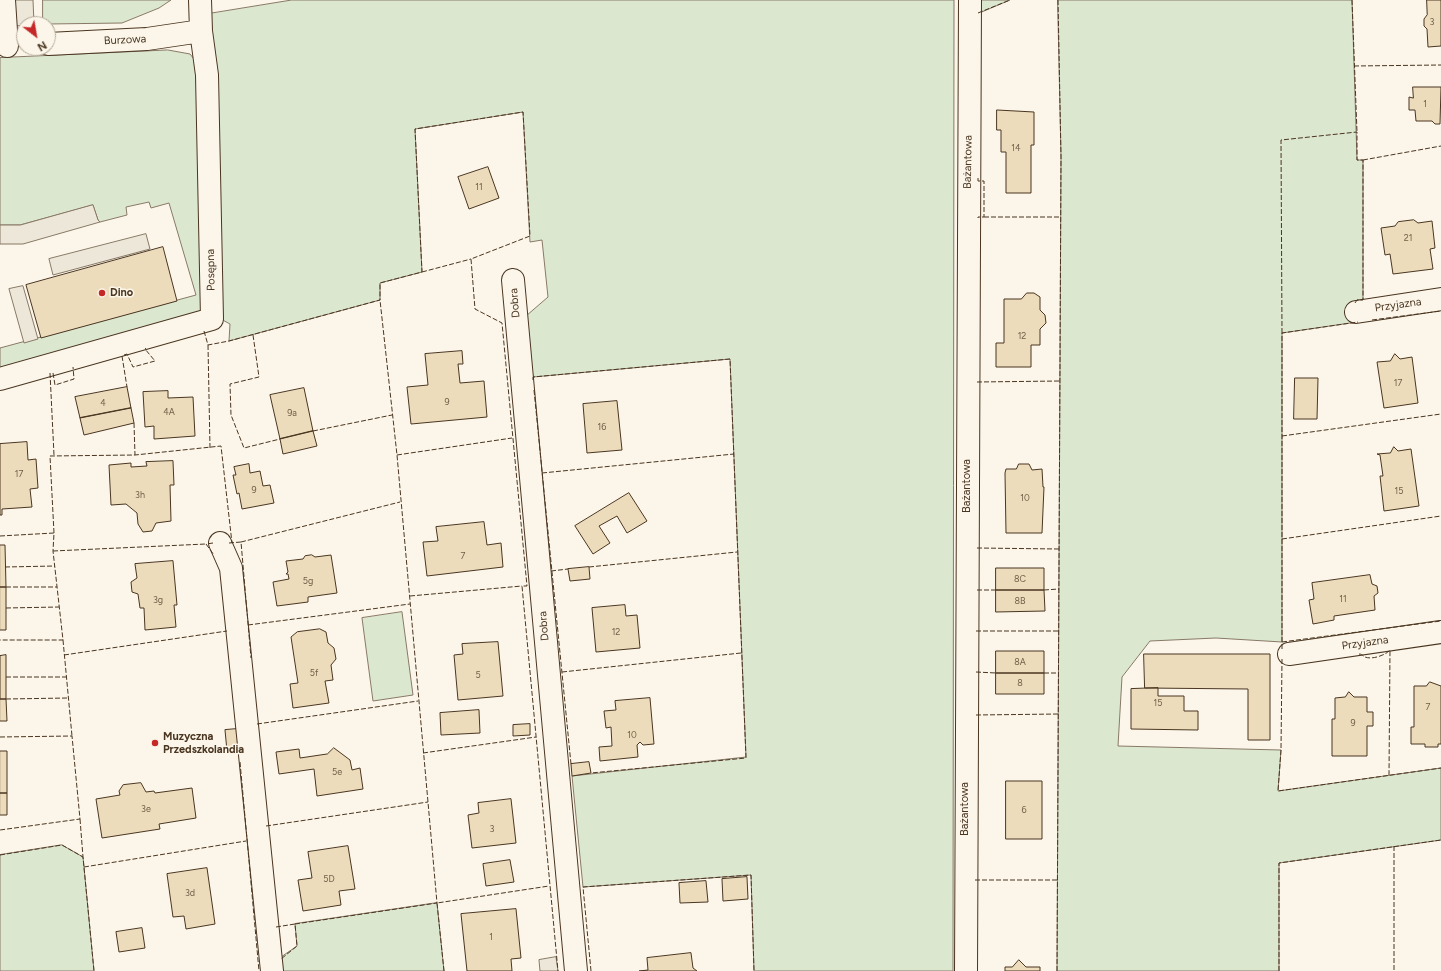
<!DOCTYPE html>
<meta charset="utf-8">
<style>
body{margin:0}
#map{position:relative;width:1441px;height:971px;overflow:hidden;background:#fbf6e9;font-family:Figtree,sans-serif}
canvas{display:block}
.north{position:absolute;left:16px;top:16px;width:40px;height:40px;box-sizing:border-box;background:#fbf6e9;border:1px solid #b4a999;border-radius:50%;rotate:149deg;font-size:11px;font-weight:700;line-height:16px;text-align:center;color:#4a3520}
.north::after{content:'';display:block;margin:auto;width:14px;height:18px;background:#c62828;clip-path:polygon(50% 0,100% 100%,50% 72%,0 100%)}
</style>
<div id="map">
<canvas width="1441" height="971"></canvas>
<div class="north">N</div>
</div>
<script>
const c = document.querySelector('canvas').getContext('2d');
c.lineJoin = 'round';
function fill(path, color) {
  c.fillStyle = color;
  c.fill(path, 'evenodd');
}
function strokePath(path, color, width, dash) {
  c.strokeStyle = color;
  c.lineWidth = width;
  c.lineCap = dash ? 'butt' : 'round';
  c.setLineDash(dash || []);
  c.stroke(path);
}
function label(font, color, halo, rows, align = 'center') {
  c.font = font + ' Figtree,sans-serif';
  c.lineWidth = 3;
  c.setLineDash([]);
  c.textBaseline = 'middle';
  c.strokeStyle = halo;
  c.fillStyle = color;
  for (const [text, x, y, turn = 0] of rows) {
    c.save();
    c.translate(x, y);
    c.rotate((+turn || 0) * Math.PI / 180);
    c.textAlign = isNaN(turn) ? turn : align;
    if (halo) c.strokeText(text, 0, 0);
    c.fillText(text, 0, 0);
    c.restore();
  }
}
const green = new Path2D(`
 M 43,0 L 171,0 L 159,8 L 122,23 L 48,24 L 43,24 Z
 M 292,0 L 954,0 L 953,971 L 754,971 L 751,875 L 583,887 L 572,776 L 746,757 L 730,359 L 533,377 L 526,316 L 548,297 L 542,240 L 530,242 L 523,112 L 415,129 L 422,272 L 380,283 L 380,300 L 229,341 L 230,324 L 219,318 L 202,15 Z
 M 977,0 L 1010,0 L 977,14 Z
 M 1058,0 L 1352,0 L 1357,160 L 1363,160 L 1363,300 L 1357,300 L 1354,303 L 1357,322 L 1282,333 L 1282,642 L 1216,638 L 1150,641 L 1122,677 L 1118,746 L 1281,750 L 1278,791 L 1441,768 L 1441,840 L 1279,863 L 1279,971 L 1057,971 L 1061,157 Z
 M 168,50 L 190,54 L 198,64 L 207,299 L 199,312 L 0,371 L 0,348 L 196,295 L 169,203 L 151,208 L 149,202 L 126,207 L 127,215 L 100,222 L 98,220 L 93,205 L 20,225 L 0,225 L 0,58 Z
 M 402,612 L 413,695 L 373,701 L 362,618 Z
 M 62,845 L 83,857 L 94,971 L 0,971 L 0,855 Z
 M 437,903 L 444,971 L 282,971 L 281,957 L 297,946 L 295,924 Z`);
fill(green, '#dce7d0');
strokePath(green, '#887966', 1);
const parking = new Path2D(`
 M 14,0 L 33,0 L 34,24 L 15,26 Z
 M 93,205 L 98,220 L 100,222 L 23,244 L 0,244 L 0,225 L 20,225 Z
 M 146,234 L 150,249 L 53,275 L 49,259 Z
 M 23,286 L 38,339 L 24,343 L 9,289 Z
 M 556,957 L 558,971 L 540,971 L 539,960 Z`);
fill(parking, '#ede7d9');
strokePath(parking, '#887966', 1);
const building = new Path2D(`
 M 1427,0 L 1441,0 L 1441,46 L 1428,47 L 1427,29 L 1424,26 L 1424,19 L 1427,15 Z
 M 1413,87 L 1441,87 L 1440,124 L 1435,124 L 1432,121 L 1416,121 L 1415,110 L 1409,110 L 1409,97 L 1413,98 Z
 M 997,110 L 1034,112 L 1034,145 L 1031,145 L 1031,193 L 1006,193 L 1006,152 L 1001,152 L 1001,130 L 997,130 Z
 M 488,167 L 499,198 L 469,209 L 458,177 Z
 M 1414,220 L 1418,223 L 1432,221 L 1435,248 L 1430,249 L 1433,269 L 1393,274 L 1390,254 L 1385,255 L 1381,228 L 1395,226 L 1398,222 Z
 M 163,247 L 177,301 L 41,338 L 26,285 Z
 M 1027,293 L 1034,293 L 1040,297 L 1040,310 L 1045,315 L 1046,323 L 1040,329 L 1040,345 L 1031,345 L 1031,367 L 996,367 L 996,343 L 1004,343 L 1004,299 L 1021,299 Z
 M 462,351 L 463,364 L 458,364 L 460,383 L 484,381 L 487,417 L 411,424 L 407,387 L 428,385 L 425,354 Z
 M 1395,354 L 1400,359 L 1412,357 L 1418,403 L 1384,408 L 1377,362 L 1390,361 Z
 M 1295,378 L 1318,378 L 1317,419 L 1294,419 Z
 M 127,387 L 131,408 L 80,418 L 75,397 Z
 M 304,388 L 313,431 L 280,439 L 270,395 Z
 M 168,391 L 168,398 L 193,397 L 195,436 L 154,439 L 154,426 L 145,427 L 143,392 Z
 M 617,401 L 622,450 L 587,453 L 583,404 Z
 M 131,408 L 134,423 L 84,435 L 80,418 Z
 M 313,431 L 317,446 L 283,454 L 280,439 Z
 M 27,442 L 28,460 L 36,459 L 38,488 L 30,489 L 32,507 L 2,509 L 2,515 L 0,515 L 0,444 Z
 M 1394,447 L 1398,451 L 1411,449 L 1419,506 L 1384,511 L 1380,476 L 1383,476 L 1380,455 L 1377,454 L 1390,453 Z
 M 173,461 L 174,485 L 170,485 L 171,521 L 156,523 L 152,531 L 143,532 L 138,524 L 137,513 L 126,504 L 111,505 L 109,465 L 131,463 L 131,467 L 147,466 L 146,462 Z
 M 249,464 L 250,473 L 260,471 L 263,486 L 270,485 L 274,503 L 242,509 L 239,493 L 237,494 L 233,475 L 236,475 L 234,467 Z
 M 1019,464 L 1029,464 L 1032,470 L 1042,469 L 1043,487 L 1044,487 L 1042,533 L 1006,533 L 1005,473 L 1006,469 L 1016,469 Z
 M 629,493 L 647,521 L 627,533 L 617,516 L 599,526 L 610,543 L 593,554 L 575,526 Z
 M 484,522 L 487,545 L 501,543 L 503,567 L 427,576 L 423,542 L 438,541 L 436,527 Z
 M 0,545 L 5,545 L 6,587 L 0,587 Z
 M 312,555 L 315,557 L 331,555 L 337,593 L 308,597 L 308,602 L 277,606 L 273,582 L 289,579 L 288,574 L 286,574 L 288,572 L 286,561 L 303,559 L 305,556 Z
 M 173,561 L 177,605 L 174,605 L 176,627 L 145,630 L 144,608 L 140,608 L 138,594 L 132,592 L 131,582 L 137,578 L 135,564 Z
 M 589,567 L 590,579 L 570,581 L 568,569 Z
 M 996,568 L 1044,568 L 1044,590 L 996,590 Z
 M 1370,575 L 1372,584 L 1377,586 L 1378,593 L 1374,596 L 1375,610 L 1334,616 L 1334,620 L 1313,624 L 1309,600 L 1314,599 L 1312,583 Z
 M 0,587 L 6,587 L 6,630 L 0,630 Z
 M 996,590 L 1044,590 L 1045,611 L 996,612 Z
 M 625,605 L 626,616 L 637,615 L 640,648 L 596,652 L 592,608 Z
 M 320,629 L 326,632 L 328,643 L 334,648 L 336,659 L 331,665 L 333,680 L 325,681 L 329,703 L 293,708 L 290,684 L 298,683 L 291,637 L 297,632 Z
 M 498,642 L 503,696 L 458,700 L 454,655 L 463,654 L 462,644 Z
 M 996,651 L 1044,651 L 1044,673 L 996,673 Z
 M 1144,654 L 1270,654 L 1270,740 L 1248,740 L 1248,689 L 1145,688 Z
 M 6,655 L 6,699 L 0,699 L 0,656 Z
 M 996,673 L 1044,673 L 1044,694 L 996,694 Z
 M 1430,682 L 1441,686 L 1441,744 L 1438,744 L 1438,747 L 1425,747 L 1425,744 L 1411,744 L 1411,727 L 1414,727 L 1414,686 L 1426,686 Z
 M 1158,688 L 1158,696 L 1184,696 L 1184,711 L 1198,711 L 1198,730 L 1131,729 L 1131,689 Z
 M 1349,692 L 1354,697 L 1367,697 L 1367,712 L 1373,712 L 1373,726 L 1367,726 L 1367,756 L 1332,756 L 1332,719 L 1335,719 L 1335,698 L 1345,697 Z
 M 650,698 L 654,744 L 643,745 L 640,742 L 637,745 L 638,757 L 600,761 L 599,747 L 612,746 L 611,727 L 606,728 L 604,711 L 616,710 L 615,701 Z
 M 0,699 L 6,699 L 7,721 L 0,721 Z
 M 479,710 L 480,733 L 441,735 L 440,713 Z
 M 530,724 L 530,735 L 513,736 L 513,725 Z
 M 237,729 L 239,750 L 227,751 L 225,730 Z
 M 334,748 L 350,760 L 352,770 L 360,768 L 363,789 L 317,796 L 314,769 L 279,774 L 276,752 L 299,749 L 300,758 L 327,754 Z
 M 0,751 L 7,751 L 7,793 L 0,793 Z
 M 589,762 L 591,773 L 572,776 L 571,764 Z
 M 1006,781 L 1042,781 L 1042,839 L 1006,839 Z
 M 141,783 L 146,792 L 154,791 L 155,793 L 192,788 L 196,818 L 159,824 L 160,829 L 102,838 L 96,799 L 120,795 L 119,791 L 123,785 Z
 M 0,793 L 7,793 L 7,815 L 0,815 Z
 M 511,799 L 516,843 L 472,848 L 468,815 L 479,813 L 478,803 Z
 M 348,846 L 355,889 L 339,891 L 341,905 L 303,911 L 298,880 L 312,878 L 308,852 Z
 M 510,860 L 514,882 L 486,886 L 483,864 Z
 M 207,868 L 215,924 L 186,929 L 184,916 L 173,917 L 167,874 Z
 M 747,877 L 748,899 L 723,901 L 722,879 Z
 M 706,881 L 708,902 L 680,903 L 679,883 Z
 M 516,909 L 521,958 L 511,959 L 512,971 L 467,971 L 461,914 Z
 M 142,928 L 145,948 L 119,952 L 116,932 Z
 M 691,953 L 693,968 L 697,971 L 639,971 L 648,970 L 647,958 Z
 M 1019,960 L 1026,967 L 1040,967 L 1040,971 L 1005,971 L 1005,967 L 1012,967 Z`);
fill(building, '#ecdcbc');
strokePath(building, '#4a3520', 1);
const minor = new Path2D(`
 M 4,0 L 7,46
 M 48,44 L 147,39 L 201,31
 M 513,280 L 576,971
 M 1356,312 L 1441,299
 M 0,379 L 212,319 L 207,75 L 201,31 L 200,0
 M 220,543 L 231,568 L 272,971
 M 1289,654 L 1441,632
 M 966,971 L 970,0`);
strokePath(minor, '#4a3520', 24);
strokePath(minor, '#fbf6e9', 22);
strokePath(new Path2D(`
 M 1352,0 L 1357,132
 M 978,13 L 1010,0
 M 1354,66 L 1441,65
 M 1363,160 L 1441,146
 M 978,178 L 978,181 L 984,181 L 984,217 L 978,217 L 978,218
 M 984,217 L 1061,217
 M 422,272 L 471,259
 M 1372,320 L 1441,311
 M 204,331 L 208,345 L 229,341 L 380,300 L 380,283 L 422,272 L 415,129 L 523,112 L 530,236 L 471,259 L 475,309 L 502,323 L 527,586 L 522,586 L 558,971
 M 1282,333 L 1281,140 L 1357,132 L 1357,160 L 1363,160 L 1363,300 L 1357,300 L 1355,303
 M 253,335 L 259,377 L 230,384 L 231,415 L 244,448 L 280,439
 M 208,345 L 210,448
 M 124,355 L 127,354 L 133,367 L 155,361 L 145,349 L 146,348
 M 122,356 L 127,387
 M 50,373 L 54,455
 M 53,373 L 55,385 L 74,379 L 73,367
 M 533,380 L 533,377 L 730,359 L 746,758 L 591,773
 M 977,382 L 1060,381
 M 534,390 L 571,764
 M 134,423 L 135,455
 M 313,431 L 392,415
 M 1282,436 L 1441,414
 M 397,455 L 512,438
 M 542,473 L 734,454
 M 54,533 L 50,456 L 135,455 L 221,446 L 232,543
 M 0,536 L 54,533 L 53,551 L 63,640 L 0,640
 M 1282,539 L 1441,516
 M 241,542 L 400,502
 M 213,543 L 206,544 L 214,555
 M 229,543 L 241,542 L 251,658
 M 977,548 L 1059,549
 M 53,551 L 206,544
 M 5,567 L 55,566
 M 589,567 L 737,552
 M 551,571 L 568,569
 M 6,587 L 57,587
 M 977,590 L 996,590
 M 1044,590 L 1059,589
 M 410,596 L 522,586
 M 6,608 L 59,607
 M 248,625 L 410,604
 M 976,631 L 1058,631
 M 63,640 L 72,736
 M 1282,642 L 1441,621
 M 1282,649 L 1282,333 L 1358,322
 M 1359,654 C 1362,654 1363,656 1365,657 C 1372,660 1386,655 1390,650 L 1389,775
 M 64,655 L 227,631
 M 1282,659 L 1281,750 L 1278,791 L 1441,768
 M 562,672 L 741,653
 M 976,672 L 996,673
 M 1044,673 L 1058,673
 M 6,677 L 66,677
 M 6,699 L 68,698
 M 976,715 L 1059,714
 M 257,724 L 418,701
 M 0,737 L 72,736 L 80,819 L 0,830
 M 423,753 L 536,737
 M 240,762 L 259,971
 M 80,819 L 83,857
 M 266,826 L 428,802
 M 1394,846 L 1394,971
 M 0,855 L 62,845 L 83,857 L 94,971
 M 84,867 L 246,841
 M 975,880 L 1057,880
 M 295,924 L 437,903 L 397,455 L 380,300
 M 276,927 L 295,924 L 297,946 L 281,959
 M 444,971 L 437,903 L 549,886
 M 591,971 L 583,887 L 751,875 L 754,971
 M 1057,971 L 1061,157 L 1058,0
 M 1279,971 L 1279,863 L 1441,840`), '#4a3520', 1, [5, 2]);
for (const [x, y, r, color] of [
 [102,293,4,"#c62828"],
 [155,743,4,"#c62828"]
]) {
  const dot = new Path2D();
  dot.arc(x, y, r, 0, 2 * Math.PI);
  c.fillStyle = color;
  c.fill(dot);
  strokePath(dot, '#fbf6e9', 1.5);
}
label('9px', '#725f47', null, [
 ["3",1432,22],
 ["1",1425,104],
 ["14",1016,148],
 ["11",479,187],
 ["21",1408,238],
 ["12",1022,336],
 ["17",1398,383],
 ["9",447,402],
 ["4",103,403],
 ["4A",169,412],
 ["9a",292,413],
 ["16",602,427],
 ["17",19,474],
 ["9",254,490],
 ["15",1399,491],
 ["3h",140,495],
 ["10",1025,498],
 ["7",463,556],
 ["8C",1020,579],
 ["5g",308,581],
 ["11",1343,599],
 ["3g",158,600],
 ["8B",1020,601],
 ["12",616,632],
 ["8A",1020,662],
 ["5f",314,673],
 ["5",478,675],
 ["8",1020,683],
 ["15",1158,703],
 ["7",1428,707],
 ["9",1353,723],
 ["10",632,735],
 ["5e",337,772],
 ["3e",146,809],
 ["6",1024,810],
 ["3",492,829],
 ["5D",329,879],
 ["3d",190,893],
 ["1",491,937]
]);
label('11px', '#4a3520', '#fbf6e9', [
 ["Burzowa",125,40,-3],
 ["Bażantowa",968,162,-89],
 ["Posępna",211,270,-91],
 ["Dobra",515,303,-95],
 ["Przyjazna",1398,305,-8],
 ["Bażantowa",967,486,-90],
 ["Dobra",544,626,-95],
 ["Przyjazna",1365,643,-8],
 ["Bażantowa",965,809,-90]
]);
label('bold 11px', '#4a3520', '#fbf6e9', [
 ["Dino",110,293],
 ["Muzyczna",163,737],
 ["Przedszkolandia",163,750]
], 'left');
</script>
